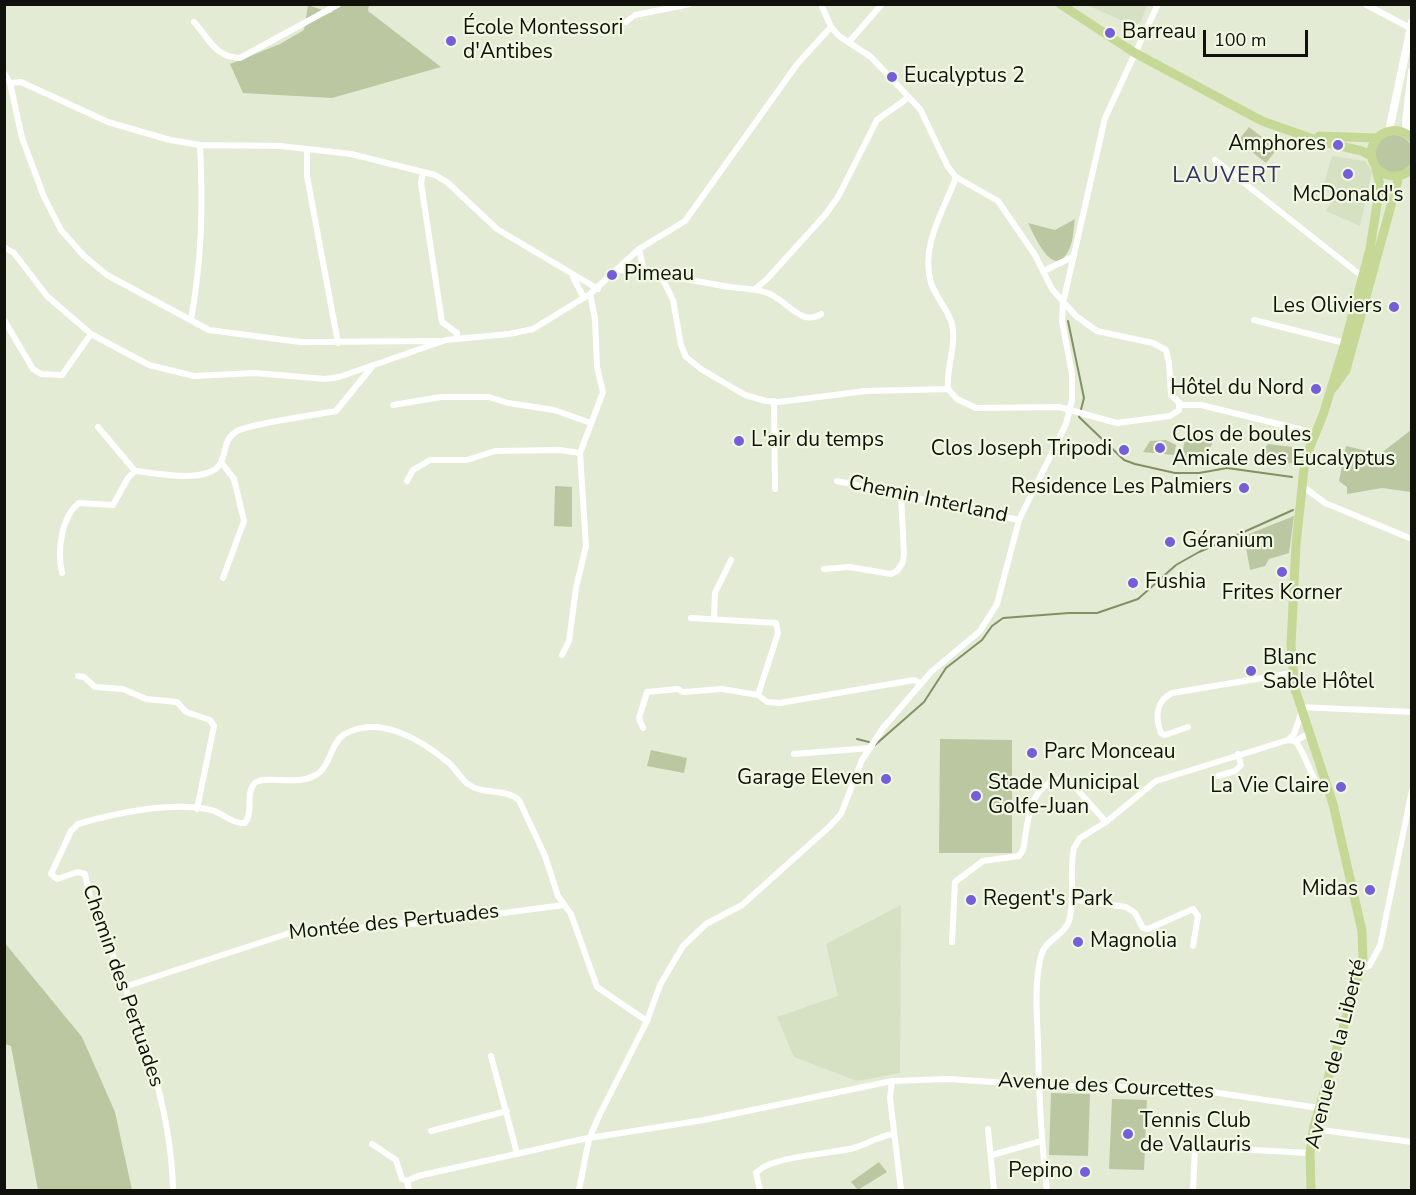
<!DOCTYPE html>
<meta charset="utf-8">
<style>
body{margin:0}
#map{position:relative;width:1416px;height:1195px;overflow:hidden;background:#e3ebd5;font-family:"Nunito Sans",sans-serif}
canvas{display:block}
.frame{position:absolute;inset:0;border:6px solid #0f110a;pointer-events:none}
.scale{position:absolute;left:1203px;top:30px;width:105px;height:27px;box-sizing:border-box;border:3px solid #0f110a;border-top:0;padding-left:8px;font-size:18px;line-height:21px;white-space:nowrap;color:#0f110a;-webkit-text-stroke:4px #f1f8e2;paint-order:stroke}
</style>
<div id="map">
<canvas width="1416" height="1195"></canvas>
<div class="frame"></div>
<div class="scale">100 m</div>
</div>
<script>
const c = document.querySelector('canvas').getContext('2d');
c.lineJoin = 'round';
function fill(path, color) {
  c.fillStyle = color;
  c.fill(path, 'evenodd');
}
function strokePath(path, color, width, dash) {
  c.strokeStyle = color;
  c.lineWidth = width;
  c.lineCap = dash ? 'butt' : 'round';
  c.setLineDash(dash || []);
  c.stroke(path);
}
function label(font, color, halo, rows, align = 'center') {
  c.font = font + ' "Nunito Sans",sans-serif';
  c.lineWidth = 4.5;
  c.setLineDash([]);
  c.textBaseline = 'middle';
  c.strokeStyle = halo;
  c.fillStyle = color;
  for (const [text, x, y, turn = 0] of rows) {
    c.save();
    c.translate(x, y);
    c.rotate((+turn || 0) * Math.PI / 180);
    c.textAlign = isNaN(turn) ? turn : align;
    if (halo) c.strokeText(text, 0, 0);
    c.fillText(text, 0, 0);
    c.restore();
  }
}
fill(new Path2D(`
 M 1087,5 L 1147,5 L 1141,22 L 1134,26 Z
 M 1332,156 L 1365,161 L 1372,172 L 1360,226 L 1326,211 L 1338,190 L 1324,184 Z
 M 901,905 L 900,1073 L 857,1081 L 794,1057 L 777,1017 L 838,996 L 826,944 Z`), '#d6e0c3');
fill(new Path2D(`
 M 369,4 L 368,11 L 441,67 L 332,98 L 243,93 L 230,64 L 280,44 L 304,30 L 308,5 L 331,13 L 336,5 Z
 M 1249,127 L 1277,149 L 1266,163 L 1238,141 Z
 M1375 154a19 19 0 1 1 38 0a19 19 0 1 1-38 0Z
 M 1075,219 C 1073,229 1074,237 1070,247 C 1055,284 1035,237 1028,223 L 1055,230 Z
 M 1411,430 L 1411,492 L 1382,488 L 1347,494 L 1347,487 L 1339,481 L 1346,446 L 1380,454 Z
 M 1194,435 L 1212,438 L 1212,444 L 1205,459 L 1182,460 L 1184,443 Z
 M 1166,440 L 1176,445 L 1174,455 L 1143,452 L 1150,441 Z
 M 1268,444 L 1292,447 L 1292,463 L 1273,465 L 1268,462 L 1264,449 Z
 M 555,486 L 572,487 L 572,527 L 554,526 Z
 M 1294,516 L 1289,553 L 1269,559 L 1265,566 L 1250,570 L 1244,536 Z
 M 940,739 L 1012,740 L 1012,853 L 939,853 Z
 M 651,750 L 687,758 L 684,773 L 647,766 Z
 M 4,942 L 82,1037 L 115,1112 L 132,1190 L 38,1190 L 11,1046 L 5,1044 Z
 M 1051,1093 L 1090,1094 L 1088,1156 L 1049,1155 Z
 M 1112,1099 L 1147,1100 L 1144,1170 L 1109,1169 Z
 M 879,1162 L 887,1172 L 858,1190 L 851,1182 Z`), '#bac7a1');
strokePath(new Path2D(`
 M 1068,321 L 1084,398 L 1079,417 L 1124,460 L 1135,464 L 1175,473 L 1199,473 L 1227,468 L 1292,477
 M 857,739 L 869,742
 M 875,745 L 924,702 L 946,668 L 982,640 L 992,626 L 1003,618 L 1069,613 L 1097,613 L 1138,599 L 1176,565 L 1199,552 L 1293,510`), '#829163', 2);
strokePath(new Path2D(`
 M 821,4 L 831,27 L 839,36 L 871,57 L 920,109 L 948,167 L 956,177 L 998,201 L 1035,255 L 1052,289 L 1076,316 L 1097,331 L 1153,343 L 1166,350 L 1169,363 L 1171,395 L 1182,405 L 1201,405 L 1315,433
 M 1365,4 L 1410,28
 M 194,22 C 209,38 214,57 240,58 L 339,4
 M 626,22 L 635,15 L 690,4
 M 849,42 L 882,4
 M 4,73 L 10,83 L 22,138 L 44,197 L 61,230 L 84,256 L 107,275 L 209,330 L 300,342 L 439,341
 M 10,83 L 21,82 L 108,122 L 170,140 L 200,145 L 281,146 L 351,154 L 435,175 L 447,182 L 497,229 L 598,289
 M 307,150 L 307,176 L 338,343
 M 1215,160 L 1363,277
 M 423,172 L 421,183 L 442,322 L 457,333 L 458,339
 M 4,247 L 14,253 L 47,296 L 91,334 L 149,365 L 194,376 L 255,373 L 325,379 L 339,377 L 446,340 L 509,334 L 533,329 L 590,294 L 639,249 L 685,221 L 798,63 L 831,27
 M 639,249 L 644,271
 M 616,270 C 655,271 692,281 730,287 C 744,289 757,288 770,294 C 787,301 802,327 821,314
 M 1044,271 L 1074,256
 M 661,276 L 673,300 L 681,345 L 686,357 L 701,369 L 745,395 L 766,401 L 779,402 L 866,391 L 948,389 L 957,399 L 976,408 L 1059,407 L 1117,423 L 1170,416 L 1179,410 L 1179,403
 M 573,277 L 584,298
 M 755,289 L 767,279 L 825,215 L 838,197 L 877,120 L 909,97
 M 4,320 L 33,369 L 41,374 L 62,375 L 91,334
 M 191,320 C 202,257 203,209 200,145
 M 1254,320 L 1345,343
 M 948,389 C 946,368 957,344 952,324 C 948,309 936,298 931,283 C 920,245 944,211 956,177
 M 774,401 L 775,489
 M 393,405 L 441,397 L 489,397 L 508,403 L 554,410 L 591,423
 M 98,427 L 135,471 C 156,473 211,485 221,462 C 227,450 223,440 237,431 C 251,423 316,415 336,411 L 371,368
 M 221,462 L 234,479 L 244,521 L 223,578
 M 407,481 L 413,470 L 430,460 L 467,460 L 495,451 L 560,450 L 580,453
 M 837,481 L 1019,520
 M 1301,485 L 1325,503 L 1412,539
 M 824,569 L 850,567 L 891,574 L 897,571 L 903,562 L 904,554 L 901,495
 M 62,573 C 57,551 61,517 79,503 L 113,505 L 128,478 L 135,471
 M 691,618 L 776,623 L 778,633 L 758,695
 M 714,619 L 715,593 L 731,560
 M 562,655 L 569,641 L 576,588 L 586,546 L 580,453 L 603,392 L 597,367 L 595,319 L 590,294
 M 78,676 L 84,677 L 95,687 L 123,689 L 146,699 L 177,702 L 186,712 L 210,720 L 214,726 L 197,809
 M 1299,707 L 1412,712
 M 1188,727 L 1165,735 L 1161,733 C 1155,717 1156,701 1172,693 L 1292,673
 M 643,728 L 639,718 L 647,692 L 678,689 L 683,692 L 722,689 L 758,695 L 767,702 L 780,703 L 914,680 L 920,683
 M 1288,740 L 1294,734 L 1301,714
 M 1295,741 C 1308,755 1310,785 1328,791
 M 794,754 L 870,748
 M 1218,776 L 1235,771 L 1241,765 L 1238,754
 M 1071,899 L 1126,907 L 1135,913 L 1143,928 L 1148,929 L 1193,909 L 1198,916 L 1193,946
 M 952,942 L 955,882 L 983,861 L 1019,856 L 1023,850 C 1029,820 1027,782 1067,778 L 1106,822
 M 1362,968 L 1369,966 L 1380,946 L 1412,790
 M 124,987 L 302,929 L 340,930 L 402,923 L 419,924 L 564,905
 M 491,1056 L 517,1153
 M 892,1081 L 890,1098 L 901,1190
 M 988,1129 L 994,1190
 M 1314,1129 L 1412,1142
 M 431,1131 L 507,1111
 M 372,1144 L 396,1160 L 402,1179 L 407,1181
 M 992,1155 L 1041,1141
 M 173,1190 C 171,1087 125,989 89,894 L 85,874 L 78,872 L 57,879 L 51,874 L 71,831 L 78,824 C 115,813 172,801 211,810 C 223,813 232,824 245,823 C 254,811 245,795 254,784 C 264,773 301,789 320,772 C 331,762 332,741 345,734 C 380,714 423,741 449,763 C 456,769 460,778 468,784 C 482,795 505,788 519,800 L 545,856 L 558,896 L 571,914 L 597,987 L 647,1021
 M 409,1190 L 407,1181 L 418,1176 L 583,1139 L 704,1120 L 892,1081 L 948,1079 L 1039,1085 L 1192,1089 L 1319,1108
 M 579,1190 L 589,1139 L 599,1116 L 647,1021 L 660,985 L 683,946 L 706,924 L 742,905 L 829,827 L 841,814 L 862,760 L 883,728 L 931,672 L 980,631 L 997,604 L 1019,520 L 1066,424 L 1072,400 L 1072,374 L 1062,321 L 1063,303 L 1105,118 L 1158,4
 M 760,1190 L 756,1173 C 770,1156 831,1154 854,1148 C 868,1144 879,1136 893,1134
 M 1047,1190 C 1041,1141 1039,1093 1038,1043 C 1037,1016 1034,983 1041,956 C 1045,939 1067,935 1070,917 C 1075,894 1069,870 1074,848 L 1080,838 L 1106,822 L 1156,781 L 1288,740 L 1295,741 L 1308,734
 M 1193,1190 L 1195,1147 L 1310,1153`), '#fff', 6);
strokePath(new Path2D(`
 M 1389,131 L 1412,22
 M 1407,134 L 1406,122 L 1412,71`), '#fff', 8);
strokePath(new Path2D(`
 M 1060,4 L 1135,53 L 1262,121 L 1319,141 L 1362,151 L 1371,156
 M 1319,136 L 1376,138
 M 1412,138 C 1396,124 1375,131 1371,152 C 1372,174 1394,184 1412,169
 M 1333,388 L 1346,370 L 1399,176
 M 1311,1190 L 1310,1153 L 1314,1126 L 1363,960 L 1362,931 L 1333,804 L 1295,689 L 1291,645 L 1296,545 L 1305,459 L 1323,415 L 1345,343 L 1370,249 L 1380,185 L 1376,169`), '#c5d895', 9);
for (const [x, y, r, color] of [
 [1110,33,6,"#775ed9"],
 [451,41,6,"#775ed9"],
 [892,77,6,"#775ed9"],
 [1338,145,6,"#775ed9"],
 [1348,174,6,"#775ed9"],
 [612,275,6,"#775ed9"],
 [1394,307,6,"#775ed9"],
 [1316,389,6,"#775ed9"],
 [739,441,6,"#775ed9"],
 [1160,448,6,"#775ed9"],
 [1124,450,6,"#775ed9"],
 [1244,488,6,"#775ed9"],
 [1170,542,6,"#775ed9"],
 [1282,572,6,"#775ed9"],
 [1133,583,6,"#775ed9"],
 [1251,671,6,"#775ed9"],
 [1032,753,6,"#775ed9"],
 [886,779,6,"#775ed9"],
 [1341,787,6,"#775ed9"],
 [976,796,6,"#775ed9"],
 [1370,890,6,"#775ed9"],
 [971,900,6,"#775ed9"],
 [1078,942,6,"#775ed9"],
 [1128,1134,6,"#775ed9"],
 [1085,1172,6,"#775ed9"]
]) {
  const dot = new Path2D();
  dot.arc(x, y, r, 0, 2 * Math.PI);
  c.fillStyle = color;
  c.fill(dot);
  strokePath(dot, '#f1f8e2', 2);
}
label('21px', '#0f110a', '#f1f8e2', [
 ["École Montessori",463,29],
 ["d'Antibes",463,53],
 ["Barreau",1122,33],
 ["Eucalyptus 2",904,77],
 ["Amphores",1326,145,"right"],
 ["McDonald's",1348,196,"center"],
 ["Pimeau",624,275],
 ["Les Oliviers",1382,307,"right"],
 ["Hôtel du Nord",1304,389,"right"],
 ["Clos de boules",1172,436],
 ["Amicale des Eucalyptus",1172,460],
 ["L'air du temps",751,441],
 ["Clos Joseph Tripodi",1112,450,"right"],
 ["Residence Les Palmiers",1232,488,"right"],
 ["Géranium",1182,542],
 ["Fushia",1145,583],
 ["Frites Korner",1282,594,"center"],
 ["Blanc",1263,659],
 ["Sable Hôtel",1263,683],
 ["Parc Monceau",1044,753],
 ["Garage Eleven",874,779,"right"],
 ["Stade Municipal",988,784],
 ["Golfe-Juan",988,808],
 ["La Vie Claire",1329,787,"right"],
 ["Midas",1358,890,"right"],
 ["Regent's Park",983,900],
 ["Magnolia",1090,942],
 ["Tennis Club",1140,1122],
 ["de Vallauris",1140,1146],
 ["Pepino",1073,1172,"right"]
], 'left');
label('21px', '#0f110a', '#f1f8e2', [
 ["Chemin Interland",928,500,12],
 ["Montée des Pertuades",394,923,-6],
 ["Chemin des Pertuades",122,986,71],
 ["Avenue de la Liberté",1337,1054,-76],
 ["Avenue des Courcettes",1106,1087,3]
]);
c.letterSpacing = '1.5px';
label('22px', '#392e6a', '#f1f8e2', [
 ["LAUVERT",1227,177]
]);
c.letterSpacing = '0px';
</script>
